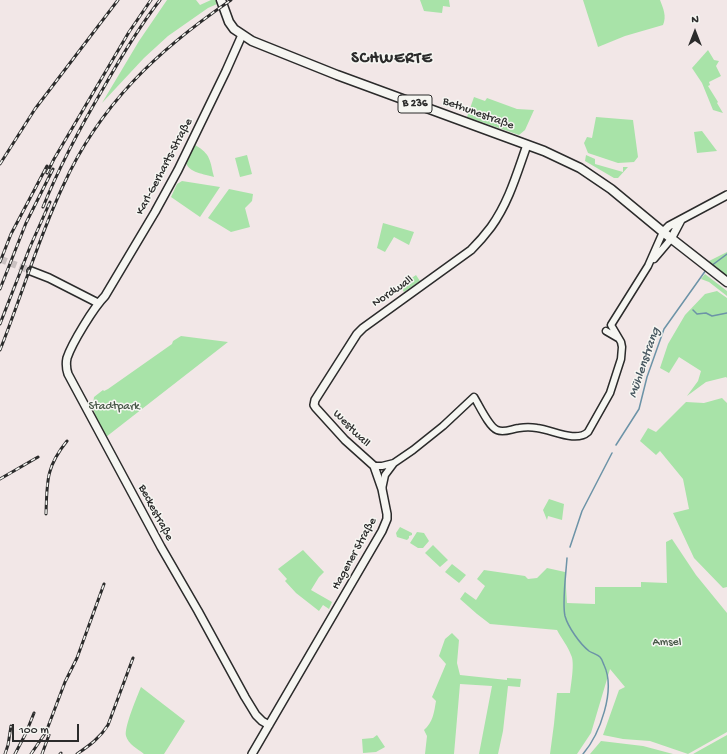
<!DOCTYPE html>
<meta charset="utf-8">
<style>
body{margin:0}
#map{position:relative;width:727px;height:754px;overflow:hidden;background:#f2e7e7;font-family:"Gochi Hand",sans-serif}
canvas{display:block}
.north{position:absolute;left:675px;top:12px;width:40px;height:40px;-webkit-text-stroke:3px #f6f6f2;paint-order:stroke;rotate:0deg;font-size:11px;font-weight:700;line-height:16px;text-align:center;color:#2b2b2b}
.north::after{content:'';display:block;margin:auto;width:14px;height:18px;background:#2b2b2b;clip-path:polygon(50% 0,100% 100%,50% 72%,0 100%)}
.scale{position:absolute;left:12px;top:724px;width:67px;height:18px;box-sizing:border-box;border:2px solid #2b2b2b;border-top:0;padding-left:5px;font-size:12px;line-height:14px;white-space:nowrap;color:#2b2b2b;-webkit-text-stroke:3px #f6f6f2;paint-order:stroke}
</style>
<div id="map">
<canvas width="727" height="754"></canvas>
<div class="north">N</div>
<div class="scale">100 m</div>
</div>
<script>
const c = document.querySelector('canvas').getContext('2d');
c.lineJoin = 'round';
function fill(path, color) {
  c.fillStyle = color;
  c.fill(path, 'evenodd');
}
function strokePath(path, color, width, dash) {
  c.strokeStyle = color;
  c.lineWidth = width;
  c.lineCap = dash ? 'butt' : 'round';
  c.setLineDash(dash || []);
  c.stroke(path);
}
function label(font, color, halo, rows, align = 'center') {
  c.font = font + ' "Gochi Hand",sans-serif';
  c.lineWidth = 3;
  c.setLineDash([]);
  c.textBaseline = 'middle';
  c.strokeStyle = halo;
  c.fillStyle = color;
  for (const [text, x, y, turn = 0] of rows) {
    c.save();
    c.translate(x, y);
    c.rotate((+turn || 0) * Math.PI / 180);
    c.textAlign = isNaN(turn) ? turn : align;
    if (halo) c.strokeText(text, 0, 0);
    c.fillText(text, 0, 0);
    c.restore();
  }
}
fill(new Path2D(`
 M 167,0 L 196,0 L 200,5 L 211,0 L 216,0 L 217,4 L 208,8 L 168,36 L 144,58 L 102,103 L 139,41 Z
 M 420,0 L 449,0 L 450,7 L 443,6 L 442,13 L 424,11 Z
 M 583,0 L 660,0 C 663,8 667,16 663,25 L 625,36 L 598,47 Z
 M 708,50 L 714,60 L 719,61 L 716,66 L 721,76 L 709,82 L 710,85 L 708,86 L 718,102 L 717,103 L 723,113 L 713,110 L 702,83 L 692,68 Z
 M 474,97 L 485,101 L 487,98 L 517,109 L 534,110 L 525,130 L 519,135 L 467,117 Z
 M 596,117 L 633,120 L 638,157 L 634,162 L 618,163 L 588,153 L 584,143 L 587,137 L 592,138 Z
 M 702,131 L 717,151 L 697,153 L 694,132 Z
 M 195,145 C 211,154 210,161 214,177 C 205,174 188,173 186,162 Z
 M 247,155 L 252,174 L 240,177 L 235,158 Z
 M 586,155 L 595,159 L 595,164 L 623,172 L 623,167 L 628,167 L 618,178 L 614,178 L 585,161 Z
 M 182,181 L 220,187 L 200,217 L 171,197 L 177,184 Z
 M 229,189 L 253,194 L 252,201 L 245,208 L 250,227 L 231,232 L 208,218 Z
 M 383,223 L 414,232 L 409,245 L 394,237 L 385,252 L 377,248 Z
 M 727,252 L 727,276 L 709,261 Z
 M 705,274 L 727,291 L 727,296 L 709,282 L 701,279 Z
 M 416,275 L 420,281 L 404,292 L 400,286 Z
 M 717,291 L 727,298 L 727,378 L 726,377 L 706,382 L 687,396 L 698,381 L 701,371 L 679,357 L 669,373 L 660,368 L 668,344 L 685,315 L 705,294 Z
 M 181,336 L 228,342 L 106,437 C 99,423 91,413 94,397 L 103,390 L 104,391 L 108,389 L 172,344 L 173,341 Z
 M 722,398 L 727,403 L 727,587 L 723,588 L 694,558 L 673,513 L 689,509 L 683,479 L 660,451 L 656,455 L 640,441 L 648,428 L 656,432 L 686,402 L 704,403 Z
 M 549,499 L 564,504 L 562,520 L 548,516 L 547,520 L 543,510 Z
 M 400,527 L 412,533 L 412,535 L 409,536 L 409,538 L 407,540 L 397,537 L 396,533 Z
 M 417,532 L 424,533 L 429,541 L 423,548 L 418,548 L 410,543 Z
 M 672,539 L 696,575 L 727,613 L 727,732 L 688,754 L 650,741 L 623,739 L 603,735 L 619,690 L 625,687 L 610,669 L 591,733 L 577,754 L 550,754 L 554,724 L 557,693 L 570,693 C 571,684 575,662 571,655 C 568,646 561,638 557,630 L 490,624 L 477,614 L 460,599 L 465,592 L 476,600 L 485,586 L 477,579 L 484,570 L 525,576 L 528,579 L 537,578 L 547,568 L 565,572 L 567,603 L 595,604 L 595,587 L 641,587 L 641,582 L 667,583 L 666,542 Z
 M 433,545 L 448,560 L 440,567 L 425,553 Z
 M 303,550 L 324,572 L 319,577 L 311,590 L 332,602 L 329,609 L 323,605 L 319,611 L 296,593 L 285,581 L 287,579 L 278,569 Z
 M 452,564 L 466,575 L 459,583 L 445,572 Z
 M 452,633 L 459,640 L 457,663 L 460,675 L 507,680 L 507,678 L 521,679 L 520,687 L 508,686 L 503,731 L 498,754 L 479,754 L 492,686 L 460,684 L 454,754 L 425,754 L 427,736 L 424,730 C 433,722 434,713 436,701 L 432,697 L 446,664 L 439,656 L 445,639 Z
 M 141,687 L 185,721 L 164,754 L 144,754 C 138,749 128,744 126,736 C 124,727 137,697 141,687 Z
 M 377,735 L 385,747 L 376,752 L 363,753 L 362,739 L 373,738 Z
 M 727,735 L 727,754 L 693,754 Z
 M 601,741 L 643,746 L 673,754 L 590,754 Z`), '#a8e3a8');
strokePath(new Path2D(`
 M 711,266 L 727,254
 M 693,310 L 697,314 L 706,313 L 712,316 L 727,313
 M 616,445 L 639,409 L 647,377 L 664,329 L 706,270
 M 570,547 L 582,511 L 612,453
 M 567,558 C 566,573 562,603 565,616 C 568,627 580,644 589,651 C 592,653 597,654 600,657 C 602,659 603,663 604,665 C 616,690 600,734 583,754`), '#6c93a7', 1.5);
strokePath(new Path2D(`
 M 0,259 L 31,271`), '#cac1c1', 7, [7, 3.5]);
const tertiary = new Path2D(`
 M 654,259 L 671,239
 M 606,331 L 618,338
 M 374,466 L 382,466 L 394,463 L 413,450 L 443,426 L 474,397 C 479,405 489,427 497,430 C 504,433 511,429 519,428 C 525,427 531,427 537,428 C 553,430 576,443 588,432 L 610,393 L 621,359 L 622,347 L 621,342 L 611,325 L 648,266 L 663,232
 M 382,489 L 385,475 L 394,463`);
const secondary = new Path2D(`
 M 242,35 L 226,71 L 178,170 L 155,212 L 105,296 C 94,307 72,343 67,358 C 66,363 66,368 68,374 L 161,547 L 198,611 L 245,697 L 256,715 L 262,721 L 269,725
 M 663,232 L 669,226 L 727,195
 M 671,239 L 681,220
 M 31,271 L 49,278 L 98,303
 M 252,754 L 382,531 L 387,519 L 387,514 L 382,489 L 374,466 L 345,440 L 316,408 L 314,405 L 315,400 L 357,334 L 363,328 L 471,250 C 478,243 485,235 491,227 C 509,202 517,173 527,145`);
const primary = new Path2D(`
 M 221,0 L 229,22 L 234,29 L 252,41 L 337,75 L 544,151 L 580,168 L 611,189 L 663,232 L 727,282`);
strokePath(tertiary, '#2b2b2b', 9);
strokePath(secondary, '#2b2b2b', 10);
strokePath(primary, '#2b2b2b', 11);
strokePath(tertiary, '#f6f6f2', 6);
strokePath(secondary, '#f6f6f2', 7);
strokePath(primary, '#f6f6f2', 8);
const rail = new Path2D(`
 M 0,164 L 35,109 L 118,0
 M 47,173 L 54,159 L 129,32 L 151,0
 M 43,207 C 60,165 81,126 104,87 C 121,57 139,27 160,0
 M 0,262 L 11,234 L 47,166
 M 0,289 L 26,223 L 53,169
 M 0,324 L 30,247 L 50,202
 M 0,350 C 22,295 38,239 63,186 C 100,104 158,50 231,0
 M 0,479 L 38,457
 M 46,514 C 47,481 46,467 67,441
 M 5,754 L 8,745 L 11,726
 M 15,754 L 26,733 L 34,713
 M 31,754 L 46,732 L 65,682 L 77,658 L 104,584
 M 42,754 L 49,735
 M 60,754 L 61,753
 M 77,754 C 90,745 100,738 108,725 L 133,658`);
strokePath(rail, '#2b2b2b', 3);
strokePath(rail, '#f6f6f2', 1.5, [4.5]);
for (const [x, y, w] of [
 [415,104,34]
]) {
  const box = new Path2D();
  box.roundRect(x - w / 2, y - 9, w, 18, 3);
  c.fillStyle = '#f6f6f2';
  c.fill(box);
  strokePath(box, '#2b2b2b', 1);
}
label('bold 11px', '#2b2b2b', null, [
 ["B 236",415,104]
]);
label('12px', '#2b2b2b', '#f6f6f2', [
 ["Bethunestraße",478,114,20],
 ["Karl-Gerharts-Straße",165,167,-62],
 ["Nordwall",393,292,-34],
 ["Westwall",351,429,45],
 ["Beckestraße",155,513,62],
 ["Hagener Straße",355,554,-61]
]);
label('12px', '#4a594a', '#f6f6f2', [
 ["Stadtpark",114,407],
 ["Amsel",667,643]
]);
label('italic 13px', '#46565f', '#f6f6f2', [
 ["Mühlenstrang",645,363,-71]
]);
c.letterSpacing = '1px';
label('bold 16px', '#2b2b2b', '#f6f6f2', [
 ["SCHWERTE",392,60]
]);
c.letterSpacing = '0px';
</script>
